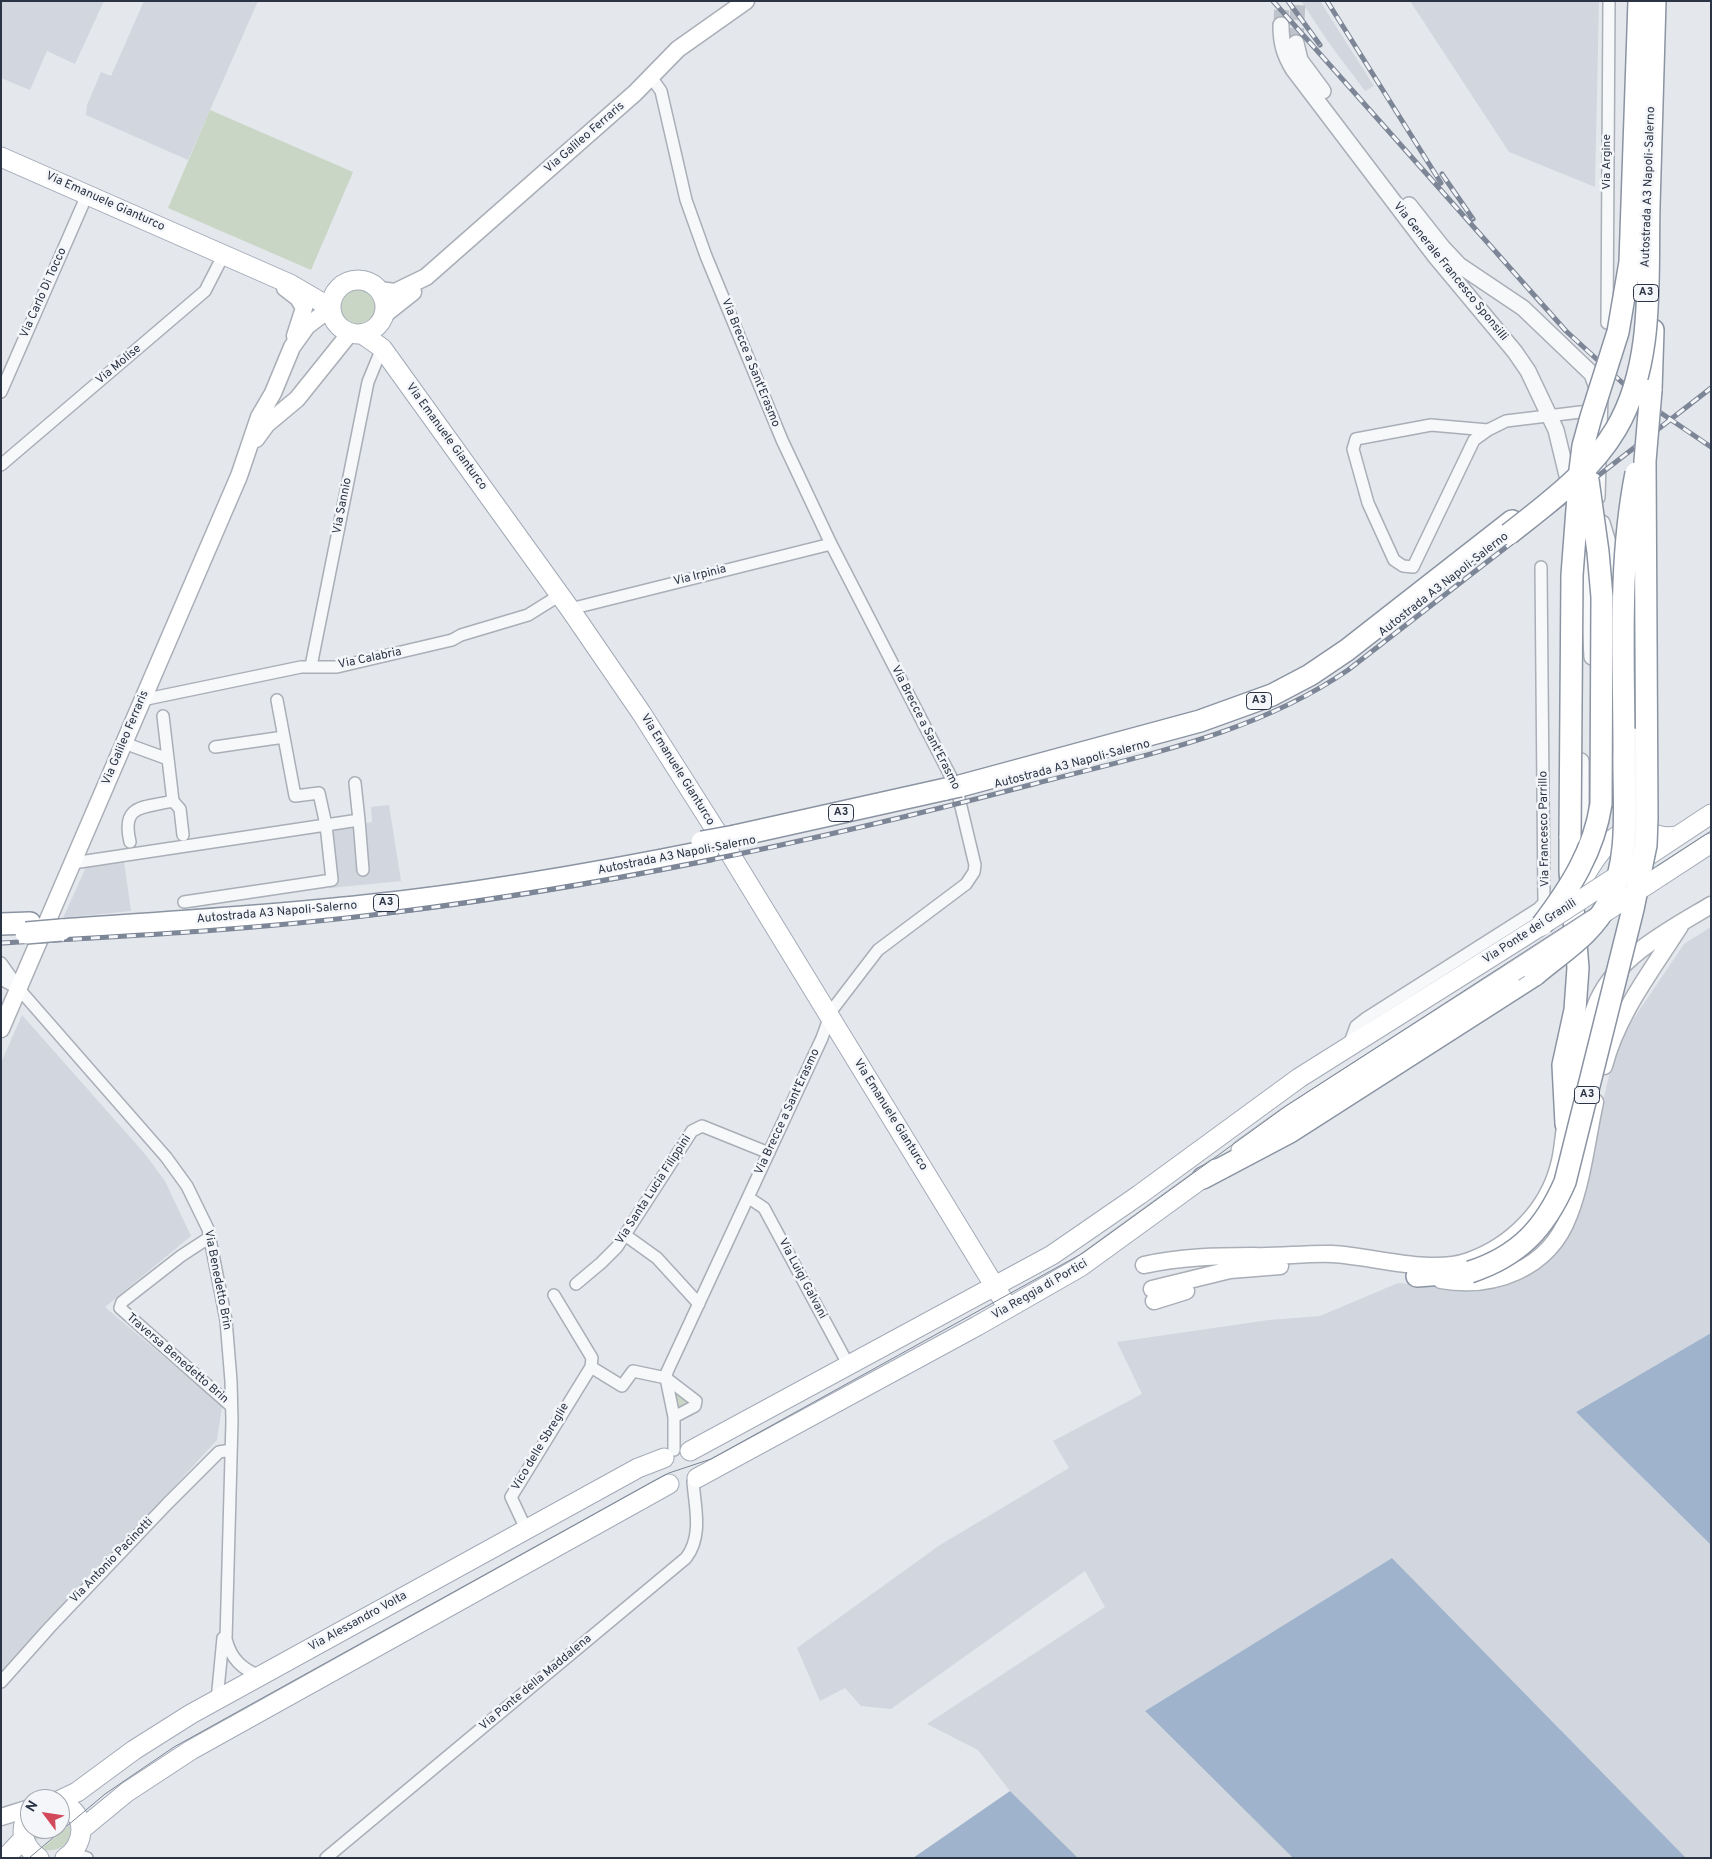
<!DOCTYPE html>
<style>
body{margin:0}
#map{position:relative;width:1712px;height:1859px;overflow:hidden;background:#e4e7ec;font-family:Overpass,sans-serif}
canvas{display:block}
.frame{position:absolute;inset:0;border:2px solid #2b3445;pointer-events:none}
.north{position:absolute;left:20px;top:1789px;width:50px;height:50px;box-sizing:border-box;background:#f4f6f9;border:1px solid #a4a8b1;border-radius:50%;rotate:301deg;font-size:14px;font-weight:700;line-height:20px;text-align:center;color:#2b3445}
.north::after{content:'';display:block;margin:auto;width:18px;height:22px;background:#d1495b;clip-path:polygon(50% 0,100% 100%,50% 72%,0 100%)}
</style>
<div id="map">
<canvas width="1712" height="1859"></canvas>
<div class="frame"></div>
<div class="north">N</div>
</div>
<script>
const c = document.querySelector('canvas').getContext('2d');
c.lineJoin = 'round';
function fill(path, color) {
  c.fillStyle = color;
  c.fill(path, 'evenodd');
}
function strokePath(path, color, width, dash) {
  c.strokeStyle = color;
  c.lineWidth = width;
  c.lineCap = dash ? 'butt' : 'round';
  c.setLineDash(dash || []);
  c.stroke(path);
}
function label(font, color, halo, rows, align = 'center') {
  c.font = font + ' Overpass,sans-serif';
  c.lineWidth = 5;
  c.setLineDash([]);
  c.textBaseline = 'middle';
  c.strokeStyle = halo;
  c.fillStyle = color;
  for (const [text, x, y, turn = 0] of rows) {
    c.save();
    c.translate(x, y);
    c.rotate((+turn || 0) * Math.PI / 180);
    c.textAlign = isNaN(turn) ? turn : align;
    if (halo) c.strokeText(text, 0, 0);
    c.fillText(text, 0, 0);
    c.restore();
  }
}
fill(new Path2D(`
 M 1,1 L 104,1 L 75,64 L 47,51 L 30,90 L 1,78 Z
 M 144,1 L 258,1 L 188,160 L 86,115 L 87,105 L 101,72 L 111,76 Z
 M 1301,1 L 1320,1 L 1374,86 L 1365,91 L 1329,43 Z
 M 1410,1 L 1599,1 L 1595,187 L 1509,152 Z
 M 389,805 L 401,881 L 330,888 L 322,831 L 372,822 L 371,807 Z
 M 124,861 L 131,911 L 63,918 L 86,867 Z
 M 1711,927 L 1711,1333 L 1576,1412 L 1711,1545 L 1711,1858 L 1686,1858 L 1392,1558 L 1145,1711 L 1293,1858 L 1078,1858 L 1010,1791 L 978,1750 L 927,1724 L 1105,1607 L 1085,1571 L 891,1709 L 861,1706 L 845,1688 L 820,1701 L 797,1648 L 940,1545 L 1069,1468 L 1053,1441 L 1142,1394 L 1117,1342 L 1269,1320 L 1320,1316 L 1398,1283 L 1462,1289 L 1512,1281 L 1558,1250 L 1579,1206 L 1616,1045 L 1684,944 Z
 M 22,1015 L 145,1154 L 165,1181 L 191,1236 L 105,1307 L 222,1406 L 217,1440 L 1,1674 L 1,1063 Z`), '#d2d6de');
fill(new Path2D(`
 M 210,110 L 353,172 L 311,270 L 168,208 Z
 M341 307a17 17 0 1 1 34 0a17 17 0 1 1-34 0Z
 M 673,1390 L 689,1403 L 676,1410 Z
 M 70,1825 C 74,1843 58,1854 41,1849 Z
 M 31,1829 L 48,1829 L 34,1842 Z`), '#c9d6c5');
fill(new Path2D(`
 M 1711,1333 L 1711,1545 L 1576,1412 Z
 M 1392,1558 L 1686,1858 L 1293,1858 L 1145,1711 Z
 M 1010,1791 L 1078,1858 L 913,1858 Z`), '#9fb4cc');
strokePath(new Path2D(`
 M 1281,25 L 1282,1
 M 1296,43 L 1298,1`), '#bfc3cb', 15, [15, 8]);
const minor = new Path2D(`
 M 651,77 L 661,91 L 686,200 L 706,256 L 782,440 L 831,544 L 952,779 L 958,794 L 975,865 L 974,872 L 966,884 L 878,950 L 832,1010 L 822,1038 L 667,1372 L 666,1378 L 674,1417 L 674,1450
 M 1607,323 L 1609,1
 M 1,392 L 87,195
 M 1488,430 L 1431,425 L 1356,439 L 1353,449 L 1368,503 L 1394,560 L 1403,566 L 1413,567 L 1474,440 L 1488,430 L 1506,421 L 1597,410
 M 1,465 L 205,291 L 224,254
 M 570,609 L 831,544
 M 311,666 L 368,382 L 382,348
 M 142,700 L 301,667 L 337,667 L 452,640 L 461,635 L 528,615 L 560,595
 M 163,716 L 173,801 L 180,809 L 183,835
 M 124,743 L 168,759
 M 215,747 L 284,737
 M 355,783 L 359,820
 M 130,842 C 121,804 143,808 173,801
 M 73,863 L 359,820 L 363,870
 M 184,902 L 332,880 L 326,825 L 319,793 L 295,796 L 277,700
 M 1,963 L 18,987
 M 1,979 L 19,989 L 166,1157 L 187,1186 L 208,1229 L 226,1320 L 231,1381 L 232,1421 L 226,1639 C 231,1659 242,1669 260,1676
 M 1348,1048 L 1356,1026 L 1365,1019 L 1538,909 L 1544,903 L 1541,567
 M 749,1198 L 764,1208 L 849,1366
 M 625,1235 L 657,1258 L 699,1304
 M 210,1237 L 181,1256 L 122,1302 L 120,1308 L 231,1406
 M 576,1284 L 601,1263 L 617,1247 L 692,1131 L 702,1126 L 707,1128 L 769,1153
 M 554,1295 L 592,1358 L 591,1367 L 622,1386 L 633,1371 L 666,1378 L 696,1401 L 695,1406 L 674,1417
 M 526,1529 L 511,1497 L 591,1367
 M 1,1682 L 50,1627 L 168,1503 L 219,1452 L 231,1450
 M 217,1700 L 223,1638
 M 72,1853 L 87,1858
 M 326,1858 L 686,1558 C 703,1536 695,1507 693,1482`);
const tertiary = new Path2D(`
 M 1281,25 C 1281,43 1284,54 1293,69 L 1435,256 L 1515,352 L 1528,371 L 1556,430 L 1571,492
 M 1296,43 L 1300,60 L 1323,91
 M 1409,205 L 1443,248 L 1459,265 L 1523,308 L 1592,374 L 1600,396 L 1597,497
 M 1602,523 L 1620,582
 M 1580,539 L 1587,572 L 1592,657
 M 1579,833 L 1581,806 L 1581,761`);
const secondary = new Path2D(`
 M 285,288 L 298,298 L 304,308 L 295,336
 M 379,290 L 395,292 L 426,277 L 635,93 L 678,49 L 746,1
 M 384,315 L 413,292
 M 256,439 L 267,424 L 297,399 L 350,333
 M 1,1029 L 239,476 L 259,417 L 273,393 L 292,347 L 307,326 L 331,308
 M 1604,1066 C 1617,1015 1652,970 1680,926
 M 1144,1265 C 1180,1257 1216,1256 1253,1256 C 1279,1257 1306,1253 1332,1254 C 1373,1256 1430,1275 1469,1261 C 1512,1246 1548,1209 1559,1165 C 1563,1151 1563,1136 1566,1122 C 1571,1098 1578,1073 1583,1049 C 1587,1033 1591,1015 1598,1000 C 1618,956 1671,929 1711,905
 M 1441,1280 C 1494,1289 1549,1269 1569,1215 C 1583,1179 1587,1139 1595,1102
 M 1152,1289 L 1230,1270 L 1280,1266
 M 1154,1301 L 1186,1291
 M 1,1817 L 30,1808`);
const primary = new Path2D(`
 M 1,157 L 290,284 L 331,308
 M331 307a27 27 0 1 1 54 0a27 27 0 1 1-54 0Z
 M 362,334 L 382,348 L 570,609 L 642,714 L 718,834 L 1008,1308
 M 1649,855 L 1711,814
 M 1662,875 L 1711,843
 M 1584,877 C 1596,857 1615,824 1644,831 C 1660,835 1659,838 1677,836
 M 1241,1150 L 1287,1117 L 1513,972
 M 690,1451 L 1052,1255 L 1139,1195 L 1299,1078 L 1542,925
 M 697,1478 L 977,1326 L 1080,1267 L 1215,1169
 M 60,1800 L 77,1792 L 134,1750 L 191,1714 L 638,1468 L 664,1458
 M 60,1803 C 87,1811 87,1844 65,1858
 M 30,1812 C 18,1828 22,1846 39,1858
 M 82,1829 L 127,1792 L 191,1750 L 669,1484
 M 5,1858 L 24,1838`);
const motorway = new Path2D(`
 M 1651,390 L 1653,330
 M 960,786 L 1200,721 L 1272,695 L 1310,675 L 1347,650 L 1512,521
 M 735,836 L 946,789
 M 1,924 L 30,923
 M 61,930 C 162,923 263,917 364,906 C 479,894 594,874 708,851
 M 1566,1124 L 1563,1065 L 1575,1010 L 1578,968 L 1570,871 L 1570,836
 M 1203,1178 L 1290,1132 L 1535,975
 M 1417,1276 L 1470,1272`);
strokePath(minor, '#a9aeb7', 14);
strokePath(tertiary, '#a9aeb7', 18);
strokePath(secondary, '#a9aeb7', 19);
strokePath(primary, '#a3abb8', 21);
strokePath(motorway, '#8b94a3', 24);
strokePath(minor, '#f7f8fa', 11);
strokePath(tertiary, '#f7f8fa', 15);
strokePath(secondary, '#fff', 16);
strokePath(primary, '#fff', 19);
strokePath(motorway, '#fff', 21);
strokePath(new Path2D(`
 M 29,1858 L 105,1794 L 174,1747 L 650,1483 L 669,1473 L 711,1459 L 1083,1253 L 1286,1106 L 1711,831`), '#7d8696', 1);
const rail = new Path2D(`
 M 1273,1 L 1566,331 L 1639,398 L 1711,447
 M 1288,1 L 1320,45
 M 1327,1 L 1441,183
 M 1442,174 L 1473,219
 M 1,943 C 133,936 266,929 396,912 C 611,885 821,840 1030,785 C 1139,756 1254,735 1348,670 L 1711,388`);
strokePath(rail, '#7d8696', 5);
strokePath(rail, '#f4f6f9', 3, [9]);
const tertiaryBridge = new Path2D(`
 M 1627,880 L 1635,847 L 1634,736`);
const primaryBridge = new Path2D(`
 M 1545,923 L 1625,871
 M 1513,972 L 1662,875`);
const motorwayBridge = new Path2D(`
 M 1509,534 C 1548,503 1590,473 1616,429 C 1655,363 1647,279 1649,206 C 1651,138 1653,69 1655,1
 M 946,789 L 960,786
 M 1570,836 L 1572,575 L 1580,470 L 1583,446 L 1591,417 L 1618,332 L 1630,262 L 1639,1
 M 702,842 L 735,836
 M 1542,925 C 1570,888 1594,851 1601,804 L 1602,597 L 1598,552 L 1588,480
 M 26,933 L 61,930
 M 1535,975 C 1563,951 1592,935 1609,901 C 1631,857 1623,799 1624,752 C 1624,659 1618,564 1636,473
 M 1470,1272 C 1519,1256 1545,1228 1565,1182 L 1633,909 L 1646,845 L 1647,818 L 1645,461 L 1651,390`);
strokePath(tertiaryBridge, '#a9aeb7', 18, []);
strokePath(primaryBridge, '#a3abb8', 21, []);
strokePath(motorwayBridge, '#8b94a3', 24, []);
strokePath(tertiaryBridge, '#f7f8fa', 15);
strokePath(primaryBridge, '#fff', 19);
strokePath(motorwayBridge, '#fff', 21);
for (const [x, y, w] of [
 [1646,293,25],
 [1259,701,25],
 [841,813,25],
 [386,903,25],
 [1587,1095,25]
]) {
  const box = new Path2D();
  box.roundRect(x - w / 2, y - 8.5, w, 17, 4);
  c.fillStyle = '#f4f6f9';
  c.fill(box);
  strokePath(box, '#2b3445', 1);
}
label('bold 11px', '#2b3445', null, [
 ["A3",1646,293],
 ["A3",1259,701],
 ["A3",841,813],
 ["A3",386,903],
 ["A3",1587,1095]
]);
label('12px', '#2b3445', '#f4f6f9', [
 ["Via Galileo Ferraris",585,138,-41],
 ["Via Argine",1608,162,-90],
 ["Autostrada A3 Napoli-Salerno",1649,187,-88],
 ["Via Emanuele Gianturco",105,202,24],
 ["Via Generale Francesco Sponsilli",1450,272,51],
 ["Via Carlo Di Tocco",44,293,-66],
 ["Via Brecce a Sant'Erasmo",750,363,68],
 ["Via Molise",119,365,-40],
 ["Via Emanuele Gianturco",446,437,54],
 ["Via Sannio",343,506,-79],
 ["Via Irpinia",700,576,-14],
 ["Autostrada A3 Napoli-Salerno",1444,585,-38],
 ["Via Calabria",370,659,-12],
 ["Via Brecce a Sant'Erasmo",925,728,63],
 ["Via Galileo Ferraris",126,738,-67],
 ["Autostrada A3 Napoli-Salerno",1072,765,-15],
 ["Via Emanuele Gianturco",677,770,58],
 ["Via Francesco Parrillo",1545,829,-91],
 ["Autostrada A3 Napoli-Salerno",677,856,-11],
 ["Autostrada A3 Napoli-Salerno",277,913,-5],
 ["Via Ponte dei Granili",1530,932,-33],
 ["Via Brecce a Sant'Erasmo",788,1112,-65],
 ["Via Emanuele Gianturco",890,1115,58],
 ["Via Santa Lucia Filippini",654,1190,-57],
 ["Via Luigi Galvani",802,1279,62],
 ["Via Benedetto Brin",217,1280,79],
 ["Via Reggia di Portici",1040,1290,-30],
 ["Traversa Benedetto Brin",177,1359,41],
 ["Vico delle Sbreglie",541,1447,-59],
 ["Via Antonio Pacinotti",112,1561,-46],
 ["Via Alessandro Volta",358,1622,-29],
 ["Via Ponte della Maddalena",536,1683,-40]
]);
</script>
